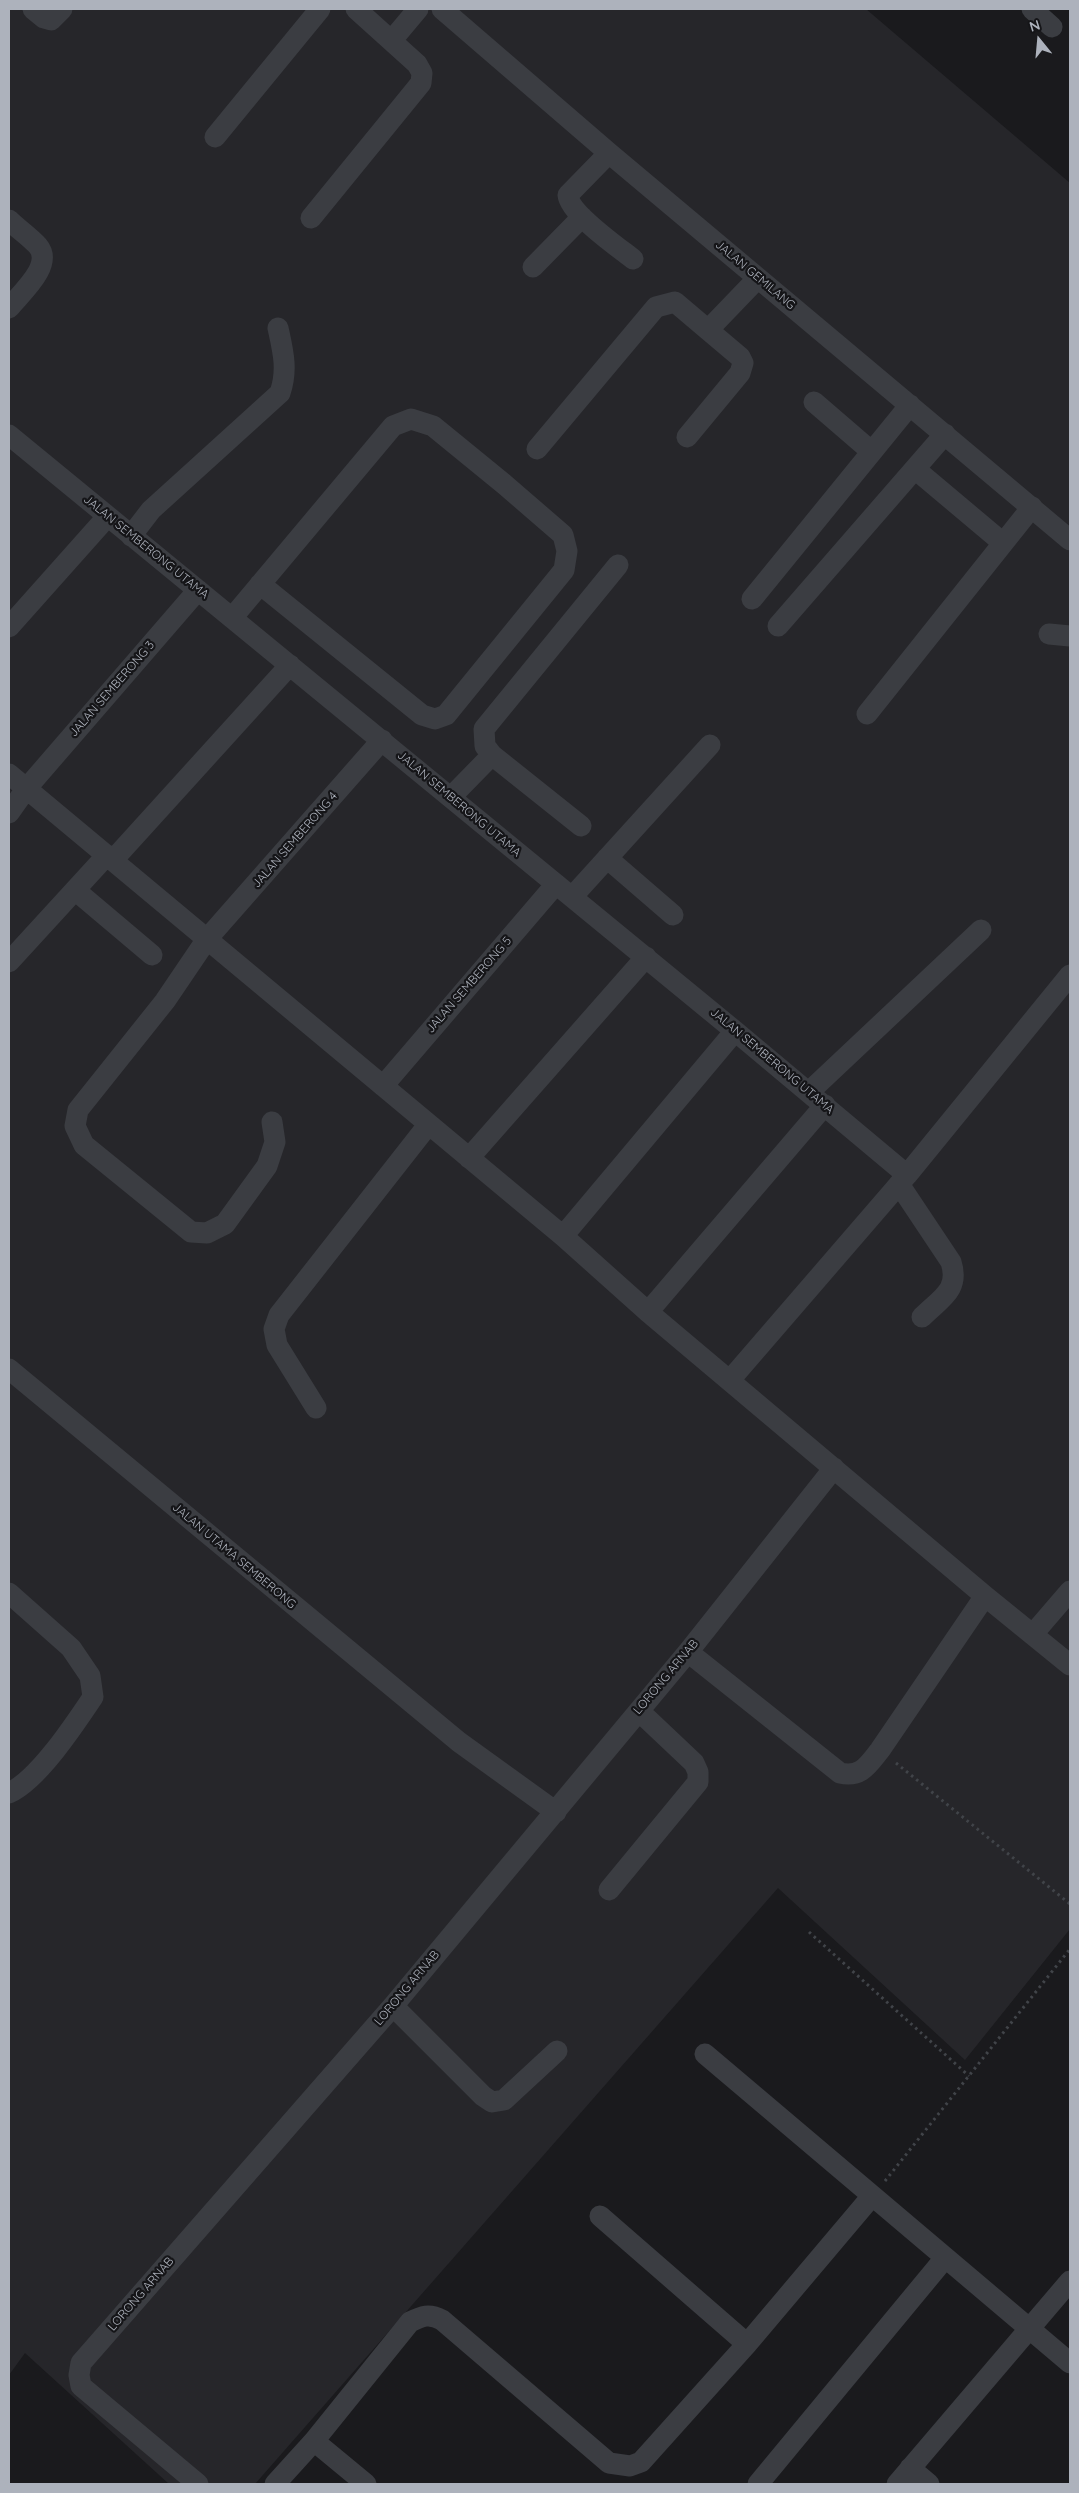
<!DOCTYPE html>
<style>
body{margin:0}
#map{position:relative;width:1079px;height:2493px;overflow:hidden;background:#1a1a1d;font-family:Quicksand,sans-serif}
canvas{display:block}
.frame{position:absolute;inset:0;border:10px solid #adb2bc;pointer-events:none}
.north{position:absolute;left:1014px;top:15px;width:50px;height:50px;-webkit-text-stroke:4px #151518;paint-order:stroke;rotate:343deg;font-size:14px;font-weight:700;line-height:20px;text-align:center;color:#adb2bc}
.north::after{content:'';display:block;margin:auto;width:18px;height:22px;background:#adb2bc;clip-path:polygon(50% 0,100% 100%,50% 72%,0 100%)}
</style>
<div id="map">
<canvas width="1079" height="2493"></canvas>
<div class="frame"></div>
<div class="north">N</div>
</div>
<script>
const c = document.querySelector('canvas').getContext('2d');
c.lineJoin = 'round';
function fill(path, color) {
  c.fillStyle = color;
  c.fill(path, 'evenodd');
}
function strokePath(path, color, width, dash) {
  c.strokeStyle = color;
  c.lineWidth = width;
  c.lineCap = dash ? 'butt' : 'round';
  c.setLineDash(dash || []);
  c.stroke(path);
}
function label(font, color, halo, rows, align = 'center') {
  c.font = font + ' Quicksand,sans-serif';
  c.lineWidth = 4.5;
  c.setLineDash([]);
  c.textBaseline = 'middle';
  c.strokeStyle = halo;
  c.fillStyle = color;
  for (const [text, x, y, turn = 0] of rows) {
    c.save();
    c.translate(x, y);
    c.rotate((+turn || 0) * Math.PI / 180);
    c.textAlign = isNaN(turn) ? turn : align;
    if (halo) c.strokeText(text, 0, 0);
    c.fillText(text, 0, 0);
    c.restore();
  }
}
fill(new Path2D(`
 M 10,9 L 866,9 L 1070,183 L 1070,1929 L 965,2060 L 778,1888 L 255,2484 L 169,2484 L 25,2353 L 9,2375 Z`), '#26262a');
strokePath(new Path2D(`
 M 896,1763 L 1070,1904
 M 809,1932 L 969,2076
 M 885,2181 L 1070,1949`), '#414449', 3, [2.5, 4]);
strokePath(new Path2D(`
 M 33,9 L 44,18 L 51,20 L 62,9
 M 442,9 L 609,153 L 1070,540
 M 1032,9 L 1052,27
 M 392,40 L 418,9
 M 215,137 L 320,9
 M 609,153 L 568,195 C 569,213 619,248 633,259
 M 311,218 L 421,83 L 422,73 L 417,64 L 356,9
 M 9,220 C 18,229 30,237 38,246 C 54,265 21,293 9,308
 M 533,267 L 582,217
 M 814,402 L 872,452
 M 9,435 L 735,1031 L 907,1175
 M 687,437 L 740,373 L 743,363 L 740,357 L 708,330
 M 537,449 L 656,307 L 675,302 L 708,330 L 758,278
 M 915,469 L 1003,543
 M 131,536 L 151,510 L 280,393 C 288,370 283,351 278,328
 M 752,599 L 910,405
 M 232,618 L 393,426 L 411,419 L 433,426 L 504,484 L 563,535 L 567,551 L 564,570 L 446,715 L 435,719 L 422,715 L 260,584
 M 778,626 L 945,434
 M 9,627 L 107,517
 M 1049,634 L 1070,636
 M 867,714 L 1032,507
 M 492,755 L 485,746 L 484,729 L 618,565
 M 9,774 L 563,1236 L 648,1312 L 985,1596 L 1070,1665
 M 451,797 L 492,755 L 581,826
 M 9,813 L 26,789 L 198,590
 M 607,858 L 673,915
 M 113,860 L 290,665
 M 75,890 L 152,955
 M 572,897 L 710,745
 M 9,962 L 107,855
 M 383,1086 L 556,884
 M 809,1092 L 981,930
 M 272,1122 L 275,1142 L 267,1166 L 225,1224 L 207,1233 L 191,1232 L 84,1145 L 75,1126 L 78,1110 L 165,1001 L 207,939 L 382,740
 M 469,1158 L 646,957
 M 899,1184 L 951,1262 C 960,1290 941,1298 922,1317
 M 563,1236 L 735,1031
 M 648,1312 L 825,1105
 M 9,1369 L 459,1742 L 556,1812
 M 730,1380 L 907,1175 L 1070,975
 M 316,1408 L 277,1345 L 274,1329 L 279,1315 L 428,1125
 M 9,1593 L 71,1648 L 90,1676 L 93,1697 C 75,1724 38,1780 9,1793
 M 1033,1634 L 1070,1591
 M 688,1652 L 840,1773 C 861,1778 868,1765 880,1750 L 985,1596
 M 609,1890 L 698,1782 L 698,1772 L 694,1763 L 639,1711
 M 393,2006 L 483,2096 L 492,2102 L 504,2100 L 557,2051
 M 705,2054 L 1070,2363
 M 600,2216 L 747,2344
 M 314,2441 L 366,2484
 M 910,2468 L 929,2484
 M 198,2484 L 81,2386 L 79,2375 L 81,2363 L 393,2006 L 688,1652 L 834,1468
 M 275,2484 L 314,2441 L 410,2322 C 422,2316 429,2313 442,2320 L 609,2463 L 630,2466 L 641,2462 L 747,2344 L 872,2196
 M 758,2484 L 945,2258
 M 897,2484 L 1070,2281`), '#3b3d42', 21);
label('12px', '#adb2bc', '#151518', [
 ["JALAN GEMILANG",755,275,40],
 ["JALAN SEMBERONG UTAMA",146,547,39],
 ["JALAN SEMBERONG 3",112,689,-49],
 ["JALAN SEMBERONG UTAMA",459,804,40],
 ["JALAN SEMBERONG 4",295,840,-49],
 ["JALAN SEMBERONG 5",469,985,-49],
 ["JALAN SEMBERONG UTAMA",772,1061,40],
 ["JALAN UTAMA SEMBERONG",234,1556,40],
 ["LORONG ARNAB",666,1677,-50],
 ["LORONG ARNAB",407,1988,-50],
 ["LORONG ARNAB",141,2294,-49]
]);
</script>
